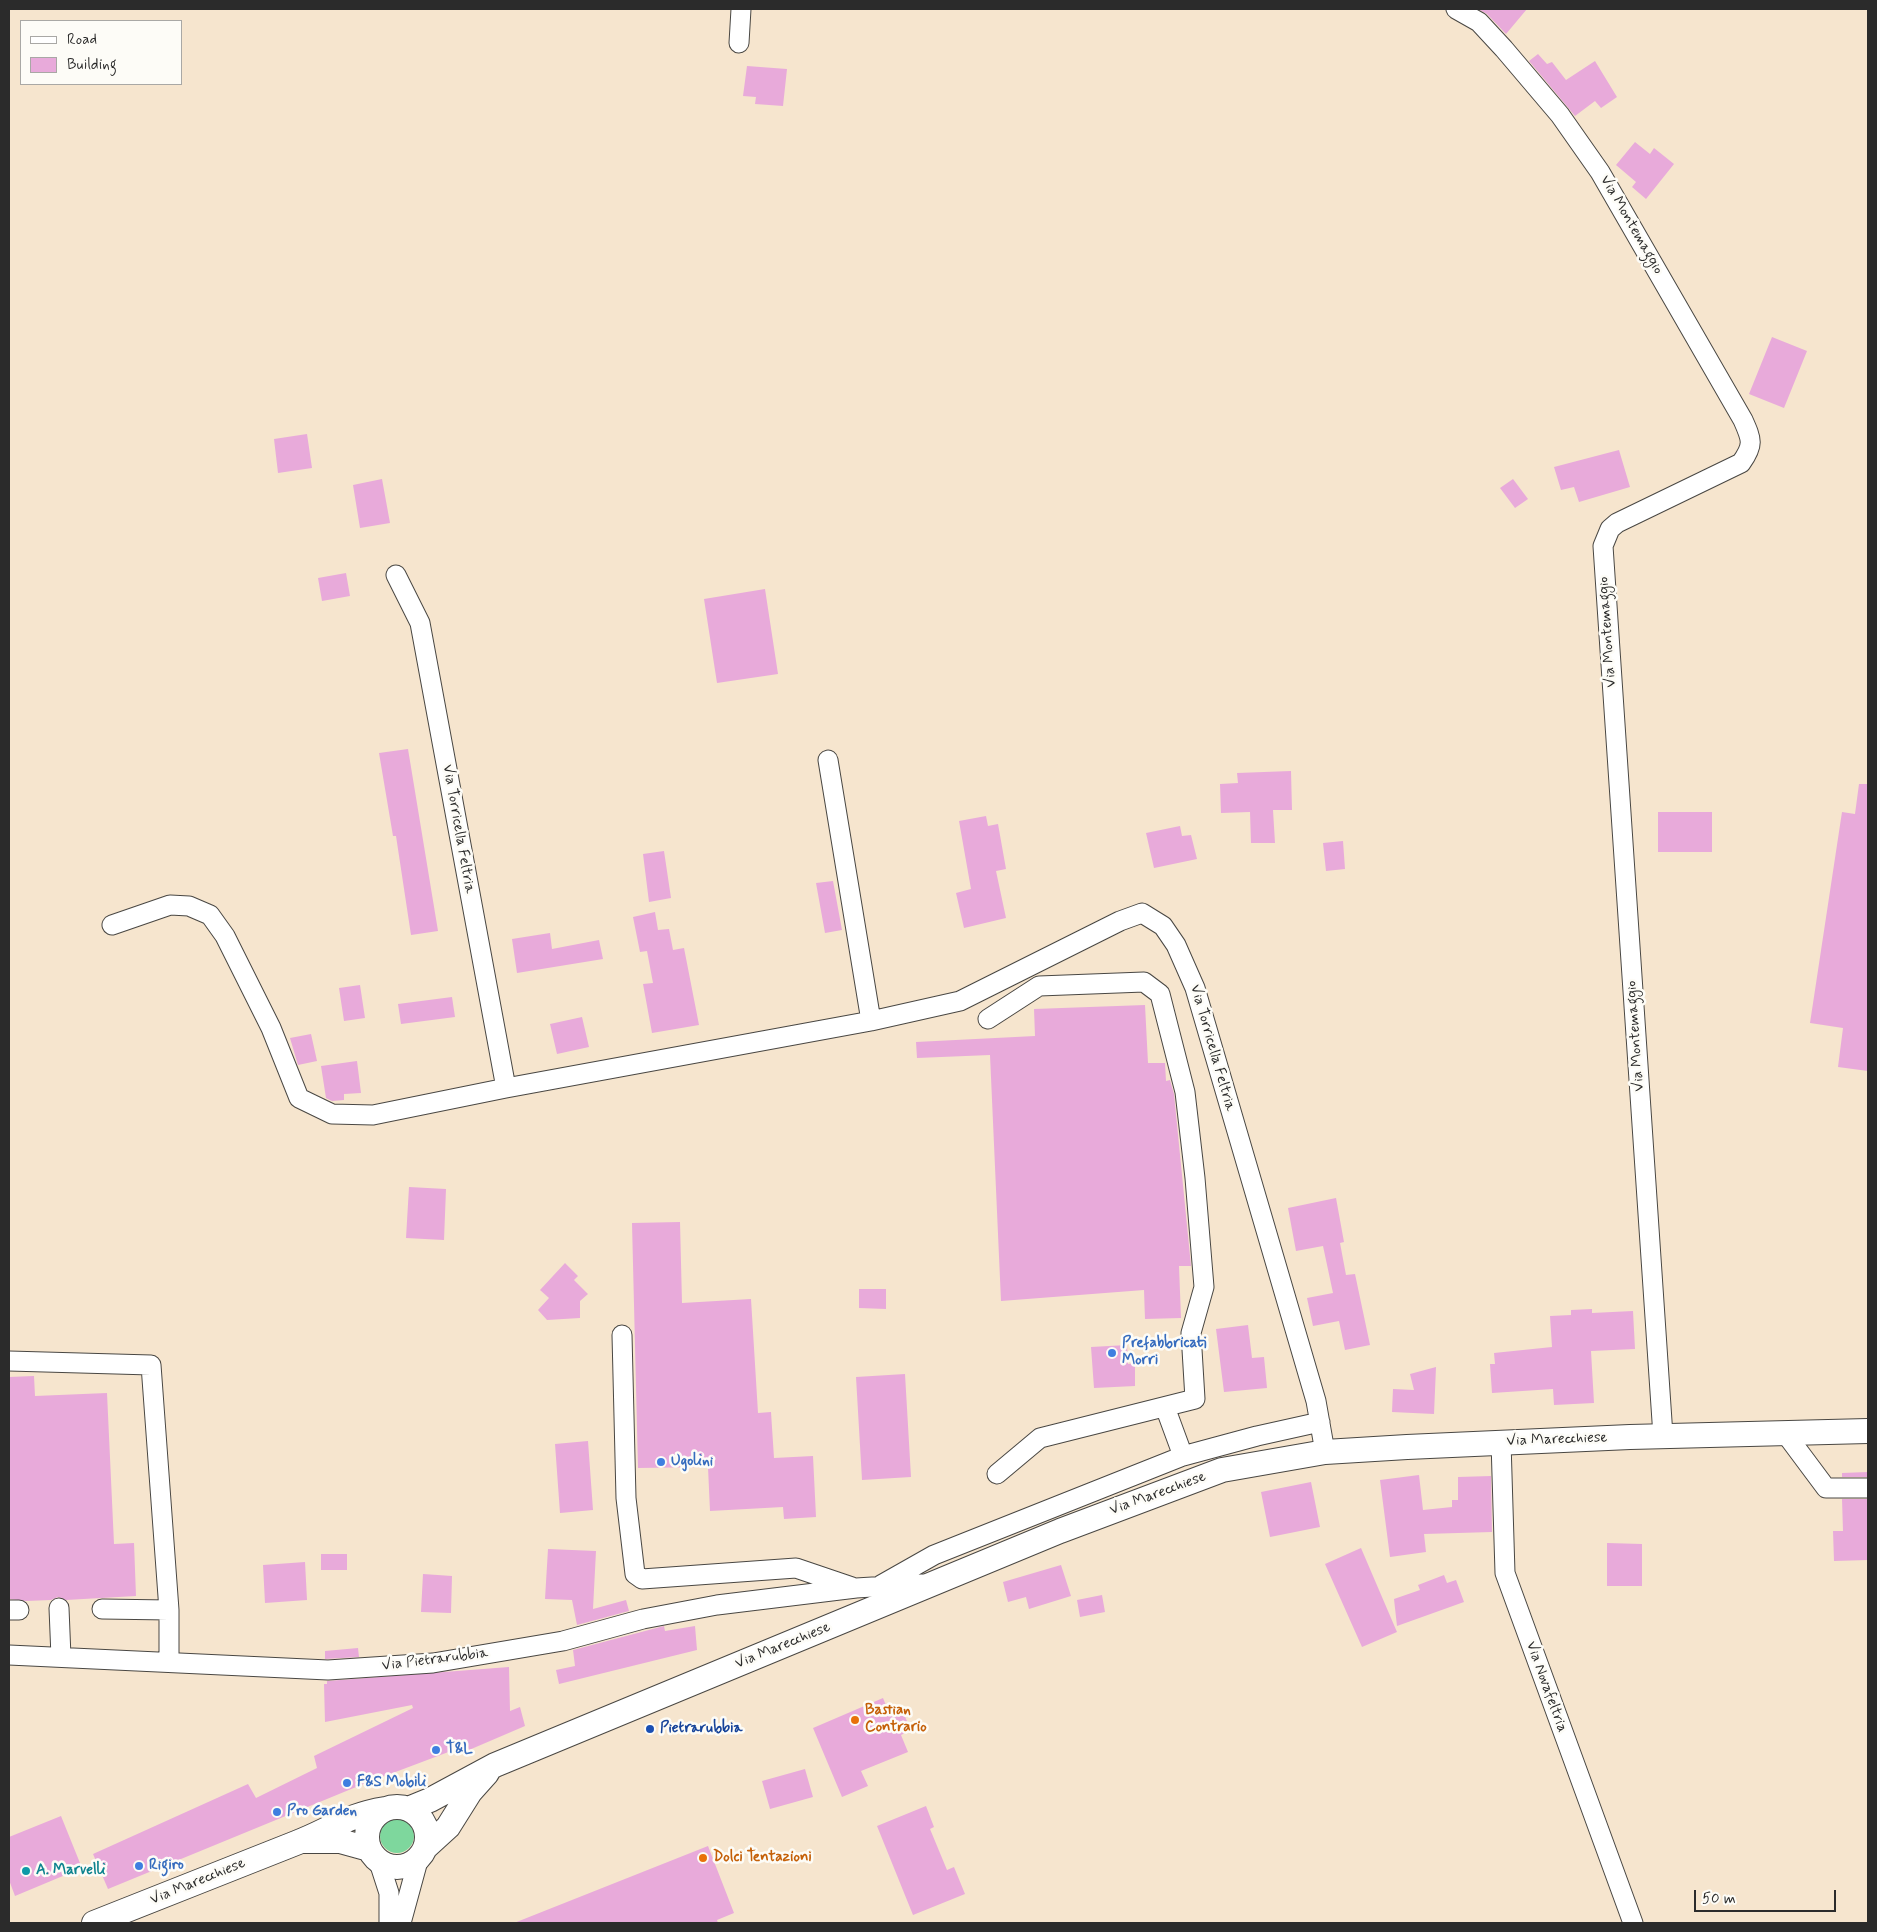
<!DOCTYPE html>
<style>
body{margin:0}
#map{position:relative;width:1877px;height:1932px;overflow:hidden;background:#f6e5ce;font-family:Mynerve,sans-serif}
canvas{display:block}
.frame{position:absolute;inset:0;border:10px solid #2b2b2b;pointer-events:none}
.legend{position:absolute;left:20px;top:20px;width:162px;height:65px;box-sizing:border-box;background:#fdfcf7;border:1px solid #a9a8a5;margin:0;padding:6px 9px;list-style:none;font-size:15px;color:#2b2b2b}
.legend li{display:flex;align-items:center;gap:10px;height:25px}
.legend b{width:25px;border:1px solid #a9a8a5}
.scale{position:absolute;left:1694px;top:1890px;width:142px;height:22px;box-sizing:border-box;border:2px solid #2b2b2b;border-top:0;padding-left:6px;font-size:15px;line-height:18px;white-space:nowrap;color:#2b2b2b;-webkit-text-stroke:4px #fdfcf7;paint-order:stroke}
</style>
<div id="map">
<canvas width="1877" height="1932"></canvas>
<div class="frame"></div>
<ul class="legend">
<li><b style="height:6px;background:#fff"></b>Road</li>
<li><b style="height:14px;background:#e8aada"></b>Building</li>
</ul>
<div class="scale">50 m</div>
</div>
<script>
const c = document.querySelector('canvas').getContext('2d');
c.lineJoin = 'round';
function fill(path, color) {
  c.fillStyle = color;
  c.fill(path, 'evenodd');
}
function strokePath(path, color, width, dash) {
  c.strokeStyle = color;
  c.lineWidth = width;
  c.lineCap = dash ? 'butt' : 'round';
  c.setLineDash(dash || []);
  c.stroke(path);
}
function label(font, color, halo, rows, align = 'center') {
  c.font = font + ' Mynerve,sans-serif';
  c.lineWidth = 5;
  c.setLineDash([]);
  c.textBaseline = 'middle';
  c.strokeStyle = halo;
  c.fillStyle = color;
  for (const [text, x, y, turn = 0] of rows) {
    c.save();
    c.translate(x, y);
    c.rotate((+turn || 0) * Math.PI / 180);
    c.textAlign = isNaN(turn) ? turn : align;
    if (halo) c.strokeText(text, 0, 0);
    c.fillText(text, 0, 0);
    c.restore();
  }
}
fill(new Path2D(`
 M380 1836a17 17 0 1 1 34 0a17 17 0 1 1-34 0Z`), '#7ed79d');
fill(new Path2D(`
 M 1478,9 L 1527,9 L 1506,34 L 1487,14 Z
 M 1538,54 L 1547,64 L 1552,62 L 1566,80 L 1595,61 L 1617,97 L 1601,108 L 1595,101 L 1575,116 L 1529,61 Z
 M 747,66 L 787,69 L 783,106 L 755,104 L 756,97 L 743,96 Z
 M 1635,142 L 1650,154 L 1654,148 L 1674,164 L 1646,199 L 1632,187 L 1636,182 L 1616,165 Z
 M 1772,337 L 1807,351 L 1784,408 L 1749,394 Z
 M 307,434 L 312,468 L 278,473 L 274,439 Z
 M 1619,450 L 1630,487 L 1579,502 L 1574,487 L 1561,490 L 1554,467 Z
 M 382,479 L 390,523 L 360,528 L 353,485 Z
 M 1513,479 L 1528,499 L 1515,508 L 1500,488 Z
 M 346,573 L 350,596 L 322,601 L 318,578 Z
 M 765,589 L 778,674 L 717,683 L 704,599 Z
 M 408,749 L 438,931 L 411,935 L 396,836 L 393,836 L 379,753 Z
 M 1291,771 L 1292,810 L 1273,810 L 1275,843 L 1251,843 L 1250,812 L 1221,813 L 1220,784 L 1238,783 L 1237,773 Z
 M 1859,784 L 1868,784 L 1868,1071 L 1838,1067 L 1843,1028 L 1810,1023 L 1842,812 L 1855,814 Z
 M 1658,812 L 1712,812 L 1712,852 L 1658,852 Z
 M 986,816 L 988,826 L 998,824 L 1006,869 L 996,871 L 1006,918 L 964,928 L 956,893 L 971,889 L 959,821 Z
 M 1180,826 L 1182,836 L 1191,835 L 1197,859 L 1154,868 L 1146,833 Z
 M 1343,841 L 1345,869 L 1326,871 L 1323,843 Z
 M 664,851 L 671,898 L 649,902 L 643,854 Z
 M 833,881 L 842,930 L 825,933 L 816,883 Z
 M 655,912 L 658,930 L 669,929 L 673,950 L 684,948 L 699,1025 L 652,1033 L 643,984 L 653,983 L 647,951 L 640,952 L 633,917 Z
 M 550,933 L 552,949 L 599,940 L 603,959 L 517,973 L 512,939 Z
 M 360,985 L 365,1018 L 344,1021 L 339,988 Z
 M 452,997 L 455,1017 L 401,1024 L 398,1004 Z
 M 1145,1005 L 1148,1063 L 1165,1063 L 1166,1081 L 1170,1080 L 1174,1094 L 1191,1266 L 1179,1266 L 1181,1318 L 1145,1319 L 1144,1290 L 1001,1301 L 990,1055 L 917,1058 L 916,1042 L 1035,1036 L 1034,1009 Z
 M 582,1017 L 589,1047 L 557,1054 L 550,1024 Z
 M 311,1034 L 317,1061 L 298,1065 L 290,1038 Z
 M 357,1061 L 361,1093 L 344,1094 L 344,1100 L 332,1101 L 326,1098 L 321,1066 Z
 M 409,1187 L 446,1189 L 444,1240 L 406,1238 Z
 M 1336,1198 L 1344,1242 L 1340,1243 L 1346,1275 L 1355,1274 L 1370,1345 L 1345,1350 L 1339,1321 L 1313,1326 L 1307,1298 L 1333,1293 L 1323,1246 L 1296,1251 L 1288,1208 Z
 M 680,1222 L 682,1303 L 751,1299 L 758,1413 L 771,1412 L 774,1458 L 813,1456 L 816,1517 L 784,1519 L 783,1507 L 710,1511 L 708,1467 L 638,1468 L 632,1223 Z
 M 565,1263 L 578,1276 L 574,1280 L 588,1294 L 580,1301 L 580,1318 L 547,1320 L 538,1310 L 549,1298 L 540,1290 Z
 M 859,1289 L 886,1289 L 886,1309 L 859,1308 Z
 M 1592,1309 L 1592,1313 L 1633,1311 L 1635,1349 L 1591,1351 L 1594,1403 L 1554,1405 L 1553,1389 L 1492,1393 L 1490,1364 L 1495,1364 L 1494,1353 L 1552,1347 L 1550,1316 L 1571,1315 L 1571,1310 Z
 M 1248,1325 L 1252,1358 L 1264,1357 L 1267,1388 L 1224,1392 L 1216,1329 Z
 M 1127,1345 L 1128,1364 L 1135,1363 L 1135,1386 L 1094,1388 L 1091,1347 Z
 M 1436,1367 L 1434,1414 L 1392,1412 L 1393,1389 L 1414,1390 L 1410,1374 Z
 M 905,1374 L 911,1477 L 862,1480 L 856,1377 Z
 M 34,1376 L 35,1396 L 107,1393 L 114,1544 L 134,1543 L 136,1596 L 66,1600 L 58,1597 L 51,1600 L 26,1601 L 9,1599 L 9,1377 Z
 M 588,1441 L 593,1510 L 560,1513 L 555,1444 Z
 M 1868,1472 L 1868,1477 L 1842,1477 L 1842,1473 Z
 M 1419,1475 L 1423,1510 L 1452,1507 L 1452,1500 L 1458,1500 L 1458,1477 L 1491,1476 L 1492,1532 L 1424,1534 L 1426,1552 L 1390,1557 L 1380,1480 Z
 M 1311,1482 L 1320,1527 L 1270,1537 L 1261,1492 Z
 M 1842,1499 L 1868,1499 L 1868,1560 L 1834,1561 L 1833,1531 L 1843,1531 Z
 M 1607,1543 L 1642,1544 L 1642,1586 L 1607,1586 Z
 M 1361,1548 L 1397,1632 L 1362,1647 L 1325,1564 Z
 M 548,1549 L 596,1551 L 593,1609 L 626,1600 L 629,1611 L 577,1625 L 572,1600 L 545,1599 Z
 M 321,1554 L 347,1554 L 347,1570 L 321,1570 Z
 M 305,1562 L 307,1600 L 265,1603 L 263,1565 Z
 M 1061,1565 L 1071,1596 L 1029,1609 L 1026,1597 L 1008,1602 L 1003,1582 Z
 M 423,1574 L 452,1576 L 451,1613 L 421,1612 Z
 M 1444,1575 L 1447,1583 L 1456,1580 L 1464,1602 L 1397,1626 L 1394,1599 L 1420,1590 L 1418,1585 Z
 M 1102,1595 L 1105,1612 L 1080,1617 L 1077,1600 Z
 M 664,1626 L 665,1631 L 695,1626 L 697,1650 L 559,1684 L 556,1670 L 575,1666 L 573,1650 Z
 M 358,1648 L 359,1657 L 325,1659 L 325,1651 Z
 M 509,1667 L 510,1711 L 520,1707 L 525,1726 L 469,1750 L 467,1745 L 361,1785 L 108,1889 L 93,1854 L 248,1784 L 256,1798 L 317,1768 L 314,1756 L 413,1708 L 412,1705 L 325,1722 L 324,1684 L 327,1684 L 327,1681 Z
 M 883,1698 L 890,1715 L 902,1710 L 911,1730 L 901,1735 L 908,1752 L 861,1771 L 868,1786 L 842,1797 L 813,1728 Z
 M 805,1769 L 813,1797 L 770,1809 L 762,1781 Z
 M 926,1806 L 934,1827 L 930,1829 L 947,1870 L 954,1867 L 965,1894 L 913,1915 L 877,1826 Z
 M 61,1816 L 82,1868 L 15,1896 L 9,1880 L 9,1837 Z
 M 708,1846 L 734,1913 L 717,1920 L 718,1923 L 514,1923 Z`), '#e8aada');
const minor = new Path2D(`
 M 1456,9 L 1479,22 L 1504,49 L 1560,115 L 1600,172 L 1743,420 C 1752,440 1754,445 1741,463 L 1617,523 L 1610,529 L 1603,546 L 1663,1436
 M 739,43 L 741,9
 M 396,575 L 420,623 L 506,1088
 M 828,760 L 871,1021
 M 112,925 L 170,905 L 189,906 L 210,915 L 225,936 L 271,1028 L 299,1098 L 332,1114 L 373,1115 L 506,1088 L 871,1021 L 960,1001 L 1120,921 L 1142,913 L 1163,926 L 1176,945 L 1195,988 L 1316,1401 L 1325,1452
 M 988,1019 L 1039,986 L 1144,982 L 1160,994 L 1185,1092 L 1195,1178 L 1204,1287 L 1191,1333 L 1195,1399 L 1040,1438 L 997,1474
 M 622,1335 L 626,1498 L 635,1574 L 642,1579 L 796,1568 L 852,1587
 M 9,1361 L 151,1365 L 169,1610 L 169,1661
 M 1785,1433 L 1826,1488 L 1868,1488
 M 1501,1442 L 1505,1573 L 1633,1923
 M 1183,1456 L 1257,1436 L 1320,1422
 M 881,1585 L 934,1555 L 1183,1456 L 1165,1407
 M 59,1608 L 61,1657
 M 102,1609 L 169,1610
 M 9,1610 L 19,1610
 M 9,1655 L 328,1670 L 433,1663 L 563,1641 L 643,1619 L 717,1605 L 856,1588 L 922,1584
 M 379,1862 L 389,1893 L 389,1923
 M 401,1923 L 419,1857`);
const major = new Path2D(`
 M367 1837a30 30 0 1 1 60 0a30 30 0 1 1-60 0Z
 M 408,1809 L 430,1800 L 495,1765 L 1060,1531 L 1222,1470 L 1325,1452 L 1407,1447 L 1630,1437 L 1868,1431
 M 303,1841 L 340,1841 L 369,1849
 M 425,1848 L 448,1827 L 470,1792 L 487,1773
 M 94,1923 C 161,1897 229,1869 296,1843 C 330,1830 347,1815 385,1809`);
strokePath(minor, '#494743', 21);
strokePath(major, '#494743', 26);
strokePath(minor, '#fff', 19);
strokePath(major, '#fff', 24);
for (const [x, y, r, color] of [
 [1112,1353,5,"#3f7fe0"],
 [661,1462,5,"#3f7fe0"],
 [855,1720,5,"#e8710a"],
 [650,1729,5,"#1a4fb4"],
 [436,1750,5,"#3f7fe0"],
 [347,1783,5,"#3f7fe0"],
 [277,1812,5,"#3f7fe0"],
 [703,1858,5,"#e8710a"],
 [139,1866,5,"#3f7fe0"],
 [26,1871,5,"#0f9aa8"]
]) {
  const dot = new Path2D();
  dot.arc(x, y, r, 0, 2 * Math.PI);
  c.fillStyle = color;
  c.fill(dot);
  strokePath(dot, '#fdfcf7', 2);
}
label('15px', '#2b2b2b', '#fdfcf7', [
 ["Via Montemaggio",1631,225,60],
 ["Via Montemaggio",1608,632,-94],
 ["Via Torricella Feltria",458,829,80],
 ["Via Montemaggio",1636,1036,-94],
 ["Via Torricella Feltria",1212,1048,74],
 ["Via Marecchiese",1557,1440,-2],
 ["Via Marecchiese",1158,1494,-20],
 ["Via Marecchiese",783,1646,-22],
 ["Via Pietrarubbia",435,1660,-7],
 ["Via Novafeltria",1546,1687,70],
 ["Via Marecchiese",198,1882,-22]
]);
label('bold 15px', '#366cbe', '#fdfcf7', [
 ["Prefabbricati",1122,1344],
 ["Morri",1122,1361],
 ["Ugolini",671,1462],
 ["T&L",446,1750],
 ["F&S Mobili",357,1783],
 ["Pro Garden",287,1812],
 ["Rigiro",149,1866]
], 'left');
label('bold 15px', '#c56008', '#fdfcf7', [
 ["Bastian",865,1711],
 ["Contrario",865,1728],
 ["Dolci Tentazioni",713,1858]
], 'left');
label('bold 15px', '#164399', '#fdfcf7', [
 ["Pietrarubbia",660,1729]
], 'left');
label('bold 15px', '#0d838f', '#fdfcf7', [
 ["A. Marvelli",36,1871]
], 'left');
</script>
